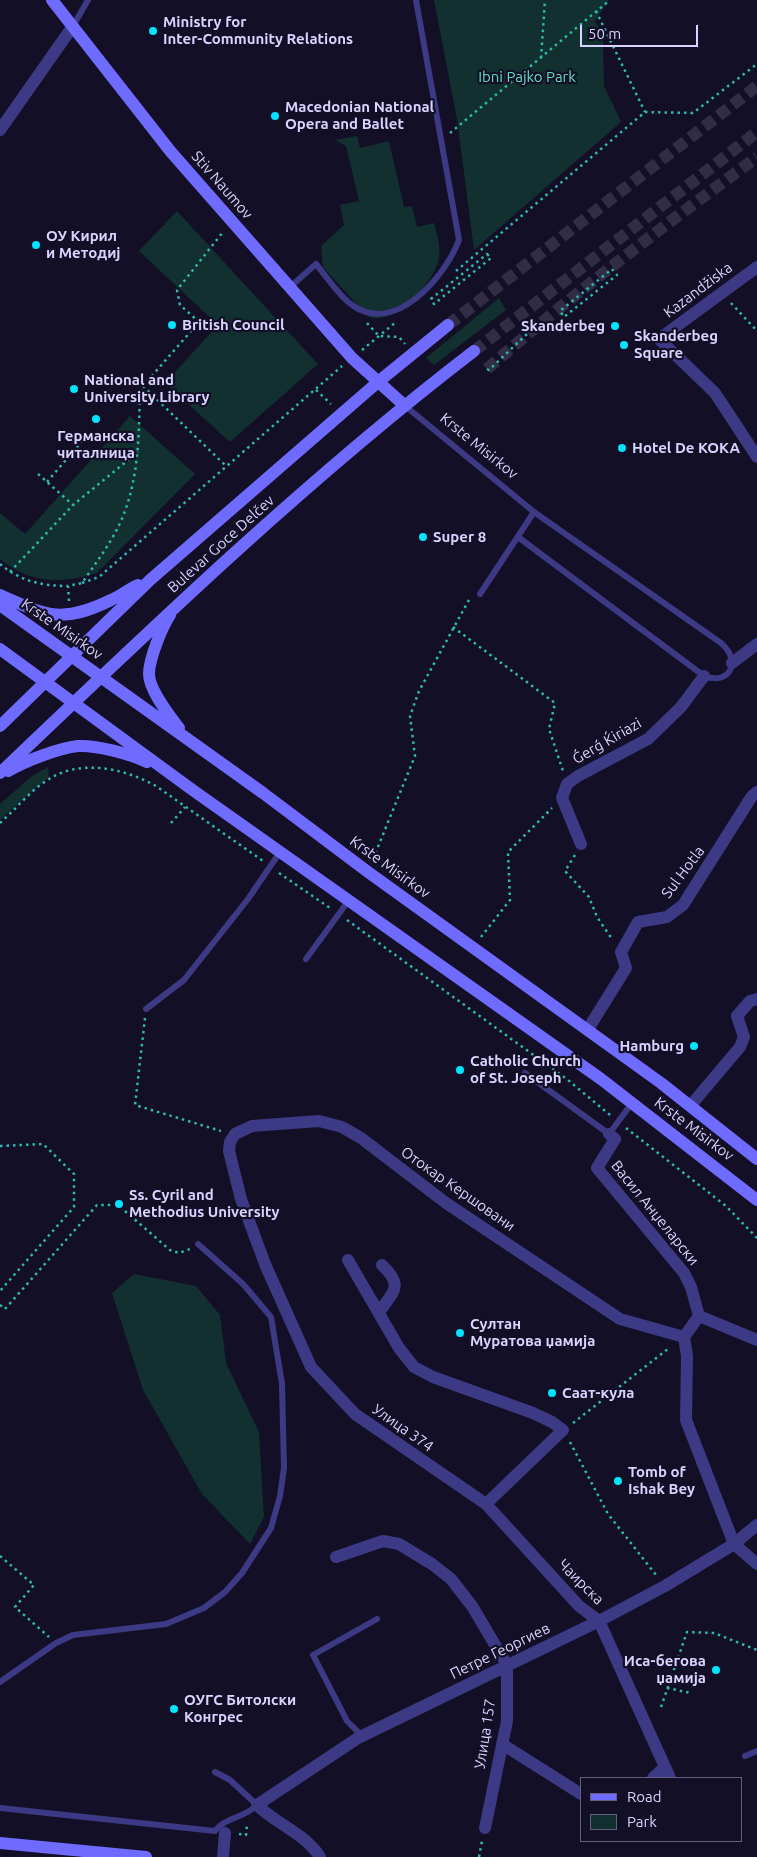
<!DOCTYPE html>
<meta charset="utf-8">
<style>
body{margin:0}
#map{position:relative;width:757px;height:1857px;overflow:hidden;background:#130f26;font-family:Ubuntu,sans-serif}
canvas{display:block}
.legend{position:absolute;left:580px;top:1777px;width:162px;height:65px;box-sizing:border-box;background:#130f26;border:1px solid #625e7d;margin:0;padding:6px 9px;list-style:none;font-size:15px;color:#d9d4ff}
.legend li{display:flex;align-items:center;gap:10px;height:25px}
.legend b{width:25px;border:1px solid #625e7d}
.scale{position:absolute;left:580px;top:25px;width:118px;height:22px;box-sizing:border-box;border:2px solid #d9d4ff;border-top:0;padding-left:6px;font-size:15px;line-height:18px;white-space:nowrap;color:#d9d4ff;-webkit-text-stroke:4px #130f26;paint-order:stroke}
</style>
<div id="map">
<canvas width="757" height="1857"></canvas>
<ul class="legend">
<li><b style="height:6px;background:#6f6bff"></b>Road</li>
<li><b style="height:14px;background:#12302f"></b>Park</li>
</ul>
<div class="scale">50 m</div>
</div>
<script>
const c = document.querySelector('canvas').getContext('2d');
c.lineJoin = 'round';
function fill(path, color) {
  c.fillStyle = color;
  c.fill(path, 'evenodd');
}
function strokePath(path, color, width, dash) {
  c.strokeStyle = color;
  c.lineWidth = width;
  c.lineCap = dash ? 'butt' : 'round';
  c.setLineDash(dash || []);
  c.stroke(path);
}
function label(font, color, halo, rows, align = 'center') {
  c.font = font + ' Ubuntu,sans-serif';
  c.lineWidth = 4.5;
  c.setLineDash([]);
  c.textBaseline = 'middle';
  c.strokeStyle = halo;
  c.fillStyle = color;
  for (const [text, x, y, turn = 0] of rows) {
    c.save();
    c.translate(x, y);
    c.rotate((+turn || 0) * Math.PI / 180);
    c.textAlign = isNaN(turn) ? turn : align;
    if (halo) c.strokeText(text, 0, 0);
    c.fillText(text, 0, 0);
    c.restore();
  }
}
fill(new Path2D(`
 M 434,0 L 609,0 L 595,21 L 603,35 L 604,86 L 621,122 L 474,250 L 457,119 Z
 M 357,136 L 360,148 L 389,141 L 404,207 L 412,206 L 417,227 L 434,223 C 437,235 441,246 439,258 C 435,282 394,329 367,316 L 323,267 L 321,246 L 344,225 L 340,205 L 359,201 L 346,146 L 335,140 Z
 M 177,211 L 318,364 L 230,442 L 165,383 L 218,325 L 139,251 Z
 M 499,298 L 506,310 L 434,365 L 426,358 Z
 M 130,416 L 195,474 L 97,573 C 61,584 30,584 0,559 L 0,513 L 25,534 Z
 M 48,767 L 49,777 L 0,820 L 0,804 L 32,776 Z
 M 134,1274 L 196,1286 L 220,1315 L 226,1363 L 259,1432 L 264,1517 L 250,1544 L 202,1494 L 143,1390 L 112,1293 Z`), '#12302f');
strokePath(new Path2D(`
 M 487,369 C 574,293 665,225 757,157`), '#312d47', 12, [12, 6]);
strokePath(new Path2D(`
 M 448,325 L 757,86
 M 474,351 L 757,132`), '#312d47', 12, [12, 6]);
strokePath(new Path2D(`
 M 596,11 L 645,112
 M 541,58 L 545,0
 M 450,133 L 610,0
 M 487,254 L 491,258 L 434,304 L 431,299 Z
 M 612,269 L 617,275 L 564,317 L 560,311 Z
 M 456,271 L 645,112 L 693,113 L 757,64
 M 731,303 L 757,331
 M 367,323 L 379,336 L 399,337 L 405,344
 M 362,350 L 396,322
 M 487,369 L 489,370 L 527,334
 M 143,386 L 199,322 L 180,305 L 177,290 L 223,232
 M 143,386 L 226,466
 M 316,390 L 331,404
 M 38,474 L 73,505
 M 47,482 L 88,434
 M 0,564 C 20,581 42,586 68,586
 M 10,572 L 73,505 L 138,452
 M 82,583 L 99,577 L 342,366
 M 69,601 L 68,586 L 82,583 C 96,563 111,543 121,521 C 140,478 139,429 140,383
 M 453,627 L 555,703 L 549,729 L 563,771
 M 0,823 C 15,810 29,792 46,781 C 79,758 123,768 156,786 L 263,861
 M 171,823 L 185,807
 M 575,855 L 565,871 L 589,897 L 597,917 L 612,939
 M 373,859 L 415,756 L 410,716 L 419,691 L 470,598
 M 279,873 L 330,908
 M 347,920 L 568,1080 L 610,1115
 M 481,937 L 510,900 L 508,852 L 552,808
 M 145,1018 L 135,1105 L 221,1131
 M 626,1128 L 726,1206 L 757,1238
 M 0,1146 L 43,1144 L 74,1174 L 74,1207 L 0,1291
 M 0,1305 L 5,1309 L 97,1205 L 118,1205 L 170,1250 L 179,1253 L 190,1249
 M 573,1423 L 669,1348
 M 570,1442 L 608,1514 L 656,1575
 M 0,1556 L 34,1585 L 15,1607 L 49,1637
 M 667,1688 L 691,1693
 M 661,1707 L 687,1632 L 714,1633 L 757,1650
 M 239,1834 L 246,1835 L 247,1825
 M 479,1857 L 482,1841`), '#2fb8b0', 2.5, [2.5, 4]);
strokePath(new Path2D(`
 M 73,26 L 88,0
 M 290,287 L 316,264 C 327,277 338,295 352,305 C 395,336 445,277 459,240 L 416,0
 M 404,405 L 534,512 L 721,643 C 742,661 730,686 704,676 L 518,537
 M 480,594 L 534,512
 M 306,959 L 349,900
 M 146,1009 L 184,980 L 248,899 L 280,852
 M 525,1073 L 609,1134 L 632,1103
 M 0,1682 L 56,1643 L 73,1635 L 166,1624 L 204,1608 L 225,1592 L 242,1573 L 271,1528 L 280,1496 L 284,1468 L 282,1384 L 271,1317 L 243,1284 L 198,1244
 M 362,1736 L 347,1721 L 313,1655 L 377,1619
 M 745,1756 L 757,1751
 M 0,1808 L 215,1831 C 225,1817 245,1818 257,1805 L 230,1780 L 215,1772`), '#3d3a85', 6);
strokePath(new Path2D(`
 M 0,130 L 73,26
 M 757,267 L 659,339 L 715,393 L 757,457
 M 732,663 L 757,644
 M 581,844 L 562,798 L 567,784 L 578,776 L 648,739 L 681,707 L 704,676
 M 588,1029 L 626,968 L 621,952 L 638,922 L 667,917 L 683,905 L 752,796 L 757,792
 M 691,1105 L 740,1047 L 744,1037 L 737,1016 L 750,1001 L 757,999
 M 609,1134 L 615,1139 L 597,1168 L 684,1273 L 691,1287 L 699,1316 L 684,1337
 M 348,1260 L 399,1348 L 414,1367 L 433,1377 L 533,1413 L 552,1422 L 563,1430 L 486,1504
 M 379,1312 C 394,1291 404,1286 382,1265
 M 699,1316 L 757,1340
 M 684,1337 L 687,1356 L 686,1420 L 734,1544 L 757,1564
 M 336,1557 L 383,1541 L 399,1544 L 432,1564 L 451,1579 L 472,1606 L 507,1665 L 507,1721 L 485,1828
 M 502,1744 L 581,1794
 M 653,1778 L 665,1767
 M 670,1778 L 599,1621 L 579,1606 L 486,1504 L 355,1414 L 311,1367 L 265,1264 L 241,1199 L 229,1151 L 230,1142 L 235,1134 L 252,1126 L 319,1121 L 342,1127 L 361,1138 L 446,1203 L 620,1319 L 684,1337
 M 223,1857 L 225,1833
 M 320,1857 C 306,1834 276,1824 257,1805 L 358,1738 L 599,1621 L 665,1586 L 734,1544 L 757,1525`), '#3d3a85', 12);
strokePath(new Path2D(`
 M 52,0 L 171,152 L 352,358 L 404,405
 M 0,595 C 47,616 62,624 111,600 C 120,596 129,589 138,585
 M 0,605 L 263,793 L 368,872 L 661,1083 L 757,1159
 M 170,615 C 162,627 149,659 149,674 C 149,690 169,715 179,728
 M 0,649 L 194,791 L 601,1079 L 757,1200
 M 0,726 L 150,580 L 378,382 L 448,325
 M 8,771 C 25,761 59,748 78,746 C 97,745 130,754 147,762
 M 0,773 C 153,627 306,480 474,351
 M 0,1843 L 146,1857`), '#6f6bff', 12);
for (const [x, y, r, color] of [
 [153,31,5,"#00e5ff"],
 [275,116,5,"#00e5ff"],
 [36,245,5,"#00e5ff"],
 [172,325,5,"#00e5ff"],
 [615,326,5,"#00e5ff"],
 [624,345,5,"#00e5ff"],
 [74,389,5,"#00e5ff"],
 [96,419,5,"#00e5ff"],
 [622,448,5,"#00e5ff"],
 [423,537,5,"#00e5ff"],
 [694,1046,5,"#00e5ff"],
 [460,1070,5,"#00e5ff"],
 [119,1204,5,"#00e5ff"],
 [460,1333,5,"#00e5ff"],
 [552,1393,5,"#00e5ff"],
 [618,1481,5,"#00e5ff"],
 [716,1670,5,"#00e5ff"],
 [174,1709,5,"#00e5ff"]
]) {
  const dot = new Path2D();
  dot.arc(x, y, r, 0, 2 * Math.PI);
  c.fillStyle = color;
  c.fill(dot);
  strokePath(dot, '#130f26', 2);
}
label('bold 15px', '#d9d4ff', '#130f26', [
 ["Ministry for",163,22],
 ["Inter-Community Relations",163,39],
 ["Macedonian National",285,107],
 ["Opera and Ballet",285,124],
 ["ОУ Кирил",46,236],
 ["и Методиј",46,253],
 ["British Council",182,325],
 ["Skanderbeg",605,326,"right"],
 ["Skanderbeg",634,336],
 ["Square",634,353],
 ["National and",84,380],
 ["University Library",84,397],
 ["Германска",96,436,"center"],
 ["читалница",96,453,"center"],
 ["Hotel De KOKA",632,448],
 ["Super 8",433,537],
 ["Hamburg",684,1046,"right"],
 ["Catholic Church",470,1061],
 ["of St. Joseph",470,1078],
 ["Ss. Cyril and",129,1195],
 ["Methodius University",129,1212],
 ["Султан",470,1324],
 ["Муратова џамија",470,1341],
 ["Саат-кула",562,1393],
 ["Tomb of",628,1472],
 ["Ishak Bey",628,1489],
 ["Иса-бегова",706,1661,"right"],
 ["џамија",706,1678,"right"],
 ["ОУГС Битолски",184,1700],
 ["Конгрес",184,1717]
], 'left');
label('15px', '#5fe0c0', '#130f26', [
 ["Ibni Pajko Park",527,77]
]);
label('15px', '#d9d4ff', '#130f26', [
 ["Stiv Naumov",222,185,49],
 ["Kazandžiska",698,290,-37],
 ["Krste Misirkov",479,446,39],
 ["Bulevar Goce Delčev",221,544,-42],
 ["Krste Misirkov",62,629,35],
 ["Ǵerǵ Ḱiriazi",607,741,-30],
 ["Krste Misirkov",390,867,36],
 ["Sul Hotla",683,872,-53],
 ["Krste Misirkov",694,1129,37],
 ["Отокар Кершовани",458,1189,35],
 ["Васил Анџеларски",655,1213,51],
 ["Улица 374",403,1428,35],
 ["Чаирска",581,1582,45],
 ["Петре Георгиев",500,1651,-26],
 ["Улица 157",485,1734,-81]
]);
</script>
